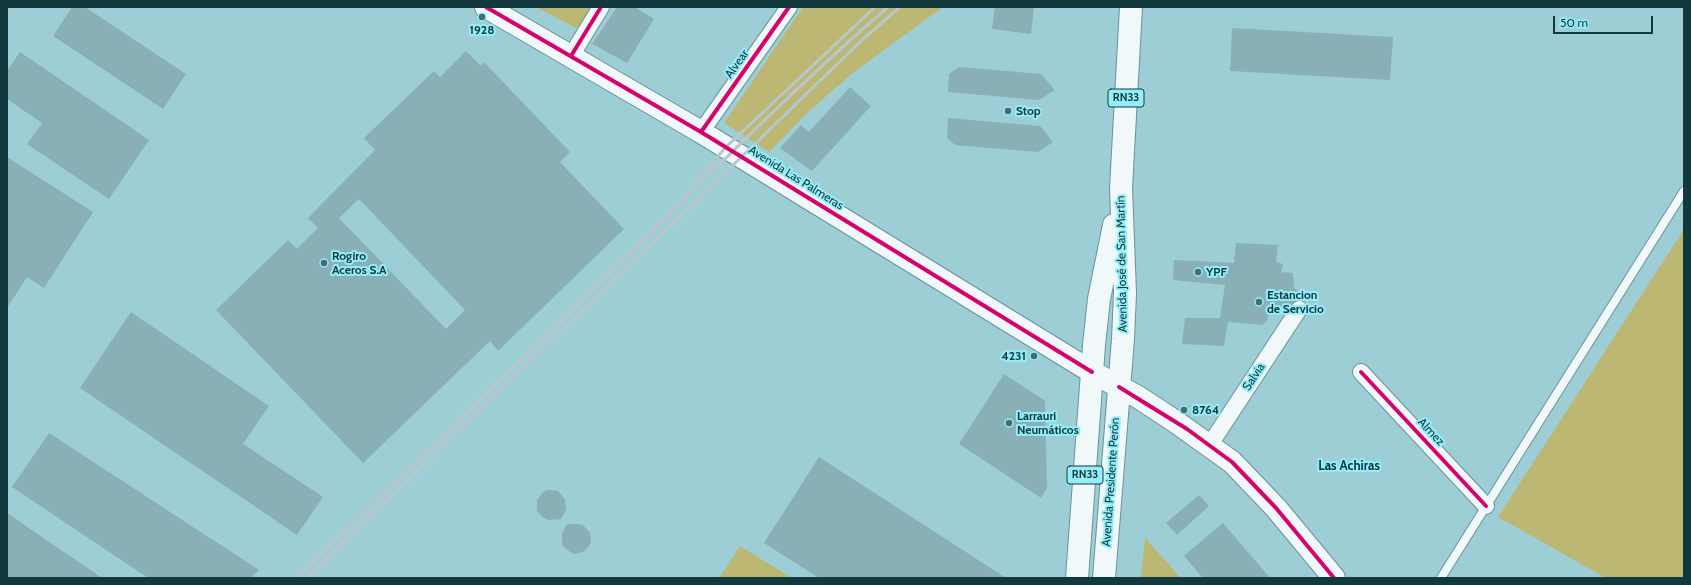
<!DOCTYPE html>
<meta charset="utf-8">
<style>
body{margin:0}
#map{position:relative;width:1691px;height:585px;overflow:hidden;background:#9dced5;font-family:Cabin,sans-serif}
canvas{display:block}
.frame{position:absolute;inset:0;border:8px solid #12393e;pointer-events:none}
.scale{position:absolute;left:1553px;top:16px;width:100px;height:18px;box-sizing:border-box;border:2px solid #12393e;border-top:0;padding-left:5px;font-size:12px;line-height:14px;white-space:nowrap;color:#12393e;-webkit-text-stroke:3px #93eefa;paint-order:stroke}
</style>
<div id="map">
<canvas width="1691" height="585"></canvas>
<div class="frame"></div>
<div class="scale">50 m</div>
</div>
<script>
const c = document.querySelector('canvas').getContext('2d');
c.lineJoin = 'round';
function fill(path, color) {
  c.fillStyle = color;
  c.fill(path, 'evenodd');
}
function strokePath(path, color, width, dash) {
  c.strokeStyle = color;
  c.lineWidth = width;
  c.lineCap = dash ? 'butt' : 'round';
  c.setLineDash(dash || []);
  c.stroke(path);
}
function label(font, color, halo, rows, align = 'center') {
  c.font = font + ' Cabin,sans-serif';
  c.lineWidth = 4;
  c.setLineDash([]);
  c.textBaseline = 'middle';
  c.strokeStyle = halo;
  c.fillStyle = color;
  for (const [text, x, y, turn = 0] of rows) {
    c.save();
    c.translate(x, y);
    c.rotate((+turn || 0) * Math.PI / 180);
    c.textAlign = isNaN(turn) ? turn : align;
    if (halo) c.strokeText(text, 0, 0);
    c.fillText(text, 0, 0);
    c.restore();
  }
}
fill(new Path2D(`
 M 536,7 L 592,7 L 578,29 Z
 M 803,7 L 943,7 L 854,72 L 807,113 L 769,152 L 724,123 Z
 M 1684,229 L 1684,578 L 1606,578 L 1498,517 Z
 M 1145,538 L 1181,578 L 1141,578 Z
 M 740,546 L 792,578 L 719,578 Z`), '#bcb873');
fill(new Path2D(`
 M 72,7 L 85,7 L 186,74 L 163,109 L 53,36 Z
 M 617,7 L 635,7 L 654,19 L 627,63 L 592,44 Z
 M 995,7 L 1034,7 L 1031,34 L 992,29 Z
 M 1232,28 L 1393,37 L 1390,80 L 1230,71 Z
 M 466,51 L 481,66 L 484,62 L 570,152 L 560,162 L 624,229 L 498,351 L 490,341 L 363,463 L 216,310 L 288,240 L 297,249 L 318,228 L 308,218 L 375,150 L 364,138 L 434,71 L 440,77 ZM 359,199 L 465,310 L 446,329 L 339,218 Z
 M 20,52 L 149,140 L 109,199 L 27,144 L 42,123 L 7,99 L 7,71 Z
 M 959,67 L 1041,74 L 1055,90 L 1039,100 L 948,92 L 949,74 Z
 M 850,87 L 871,106 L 812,171 L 780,148 L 801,125 L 809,132 Z
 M 948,118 L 1040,126 L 1053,142 L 1038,152 L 955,145 L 947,138 Z
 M 7,157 L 93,212 L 44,288 L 27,277 L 7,308 Z
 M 1236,243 L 1278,245 L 1276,262 L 1283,264 L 1281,272 L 1293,273 L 1294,288 L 1302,293 L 1297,300 L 1291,304 L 1285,314 L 1271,306 L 1267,321 L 1262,325 L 1228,322 L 1224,346 L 1182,344 L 1185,318 L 1220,318 L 1225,285 L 1173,280 L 1174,260 L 1234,263 Z
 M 131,312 L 269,406 L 243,444 L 323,497 L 297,535 L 80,388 Z
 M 1004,374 L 1045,401 L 1047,488 L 1041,498 L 959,444 Z
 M 49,433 L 259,570 L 251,578 L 148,578 L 12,487 Z
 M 819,457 L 1006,578 L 819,578 L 764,543 Z
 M 548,490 L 558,491 L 565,499 L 566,509 L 561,519 L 549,520 L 544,518 L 537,511 L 537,500 L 543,492 Z
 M 1199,495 L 1209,506 L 1177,535 L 1166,523 Z
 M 7,513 L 102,578 L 7,578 Z
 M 1223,523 L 1270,578 L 1203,578 L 1184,556 Z
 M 567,524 L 578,524 L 583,525 L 590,533 L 591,543 L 585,551 L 575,554 L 570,552 L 562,545 L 562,534 Z`), '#88b0b6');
const service = new Path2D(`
 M 1441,578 L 1684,191`);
const minor = new Path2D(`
 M 571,56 L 601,7
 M 701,132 L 789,7
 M 1361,372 L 1486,506
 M 1209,446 L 1299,309`);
const secondary = new Path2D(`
 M 486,7 L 701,132 L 1092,372 L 1138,397 L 1176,422 L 1232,462 L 1276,508 L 1334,578`);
const primary = new Path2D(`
 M 1077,578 L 1094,345 L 1099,299 L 1114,225
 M 1104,578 L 1123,339 L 1125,293 L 1121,188 L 1131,7`);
strokePath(service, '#699398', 10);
strokePath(minor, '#699398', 18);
strokePath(secondary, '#699398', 24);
strokePath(primary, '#699398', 24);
strokePath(service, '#f0f8f9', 8);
strokePath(minor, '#f0f8f9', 16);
strokePath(secondary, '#f0f8f9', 22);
strokePath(primary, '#f0f8f9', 22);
strokePath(new Path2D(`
 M 696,181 L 726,147 L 875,7
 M 296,578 C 405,473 514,367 622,261 C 709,175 795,87 888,7
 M 307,578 L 863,39 L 900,7`), '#b9c7ca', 3);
strokePath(new Path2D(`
 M 486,7 L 701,132 L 1092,372
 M 571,56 L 601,7
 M 701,132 L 789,7
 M 1361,372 L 1486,506
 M 1119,387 L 1187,429 L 1232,462 L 1276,508 L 1334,578`), '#d6006c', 4);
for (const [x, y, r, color] of [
 [482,17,4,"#436d73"],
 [1008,111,4,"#436d73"],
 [324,263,4,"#436d73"],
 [1198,272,4,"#436d73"],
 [1259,302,4,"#436d73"],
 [1034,356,4,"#436d73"],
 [1184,410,4,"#436d73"],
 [1009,423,4,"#436d73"]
]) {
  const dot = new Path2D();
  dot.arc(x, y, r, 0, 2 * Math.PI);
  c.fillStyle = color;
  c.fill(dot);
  strokePath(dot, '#93eefa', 1.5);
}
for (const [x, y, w] of [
 [1126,98,36],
 [1085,475,36]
]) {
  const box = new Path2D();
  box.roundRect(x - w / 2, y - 9, w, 18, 3);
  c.fillStyle = '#93eefa';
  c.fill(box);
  strokePath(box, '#12393e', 1);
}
label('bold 11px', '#12393e', null, [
 ["RN33",1126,98],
 ["RN33",1085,475]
]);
label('bold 12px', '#12393e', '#93eefa', [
 ["1928",482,30,"center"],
 ["Stop",1016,111],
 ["Rogiro",332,256],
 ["Aceros S.A",332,270],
 ["YPF",1206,272],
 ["Estancion",1267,295],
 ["de Servicio",1267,309],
 ["4231",1026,356,"right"],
 ["8764",1192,410],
 ["Larrauri",1017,416],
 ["Neumáticos",1017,430]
], 'left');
label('12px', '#12393e', '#93eefa', [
 ["Alvear",737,64,-55],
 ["Avenida Las Palmeras",796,178,32],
 ["Avenida José de San Martín",1122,264,-91],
 ["Salvia",1254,377,-57],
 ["Almez",1431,432,47],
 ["Avenida Presidente Perón",1111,482,-86]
]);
label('bold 13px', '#00363c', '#93eefa', [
 ["Las Achiras",1349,466]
]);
</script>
